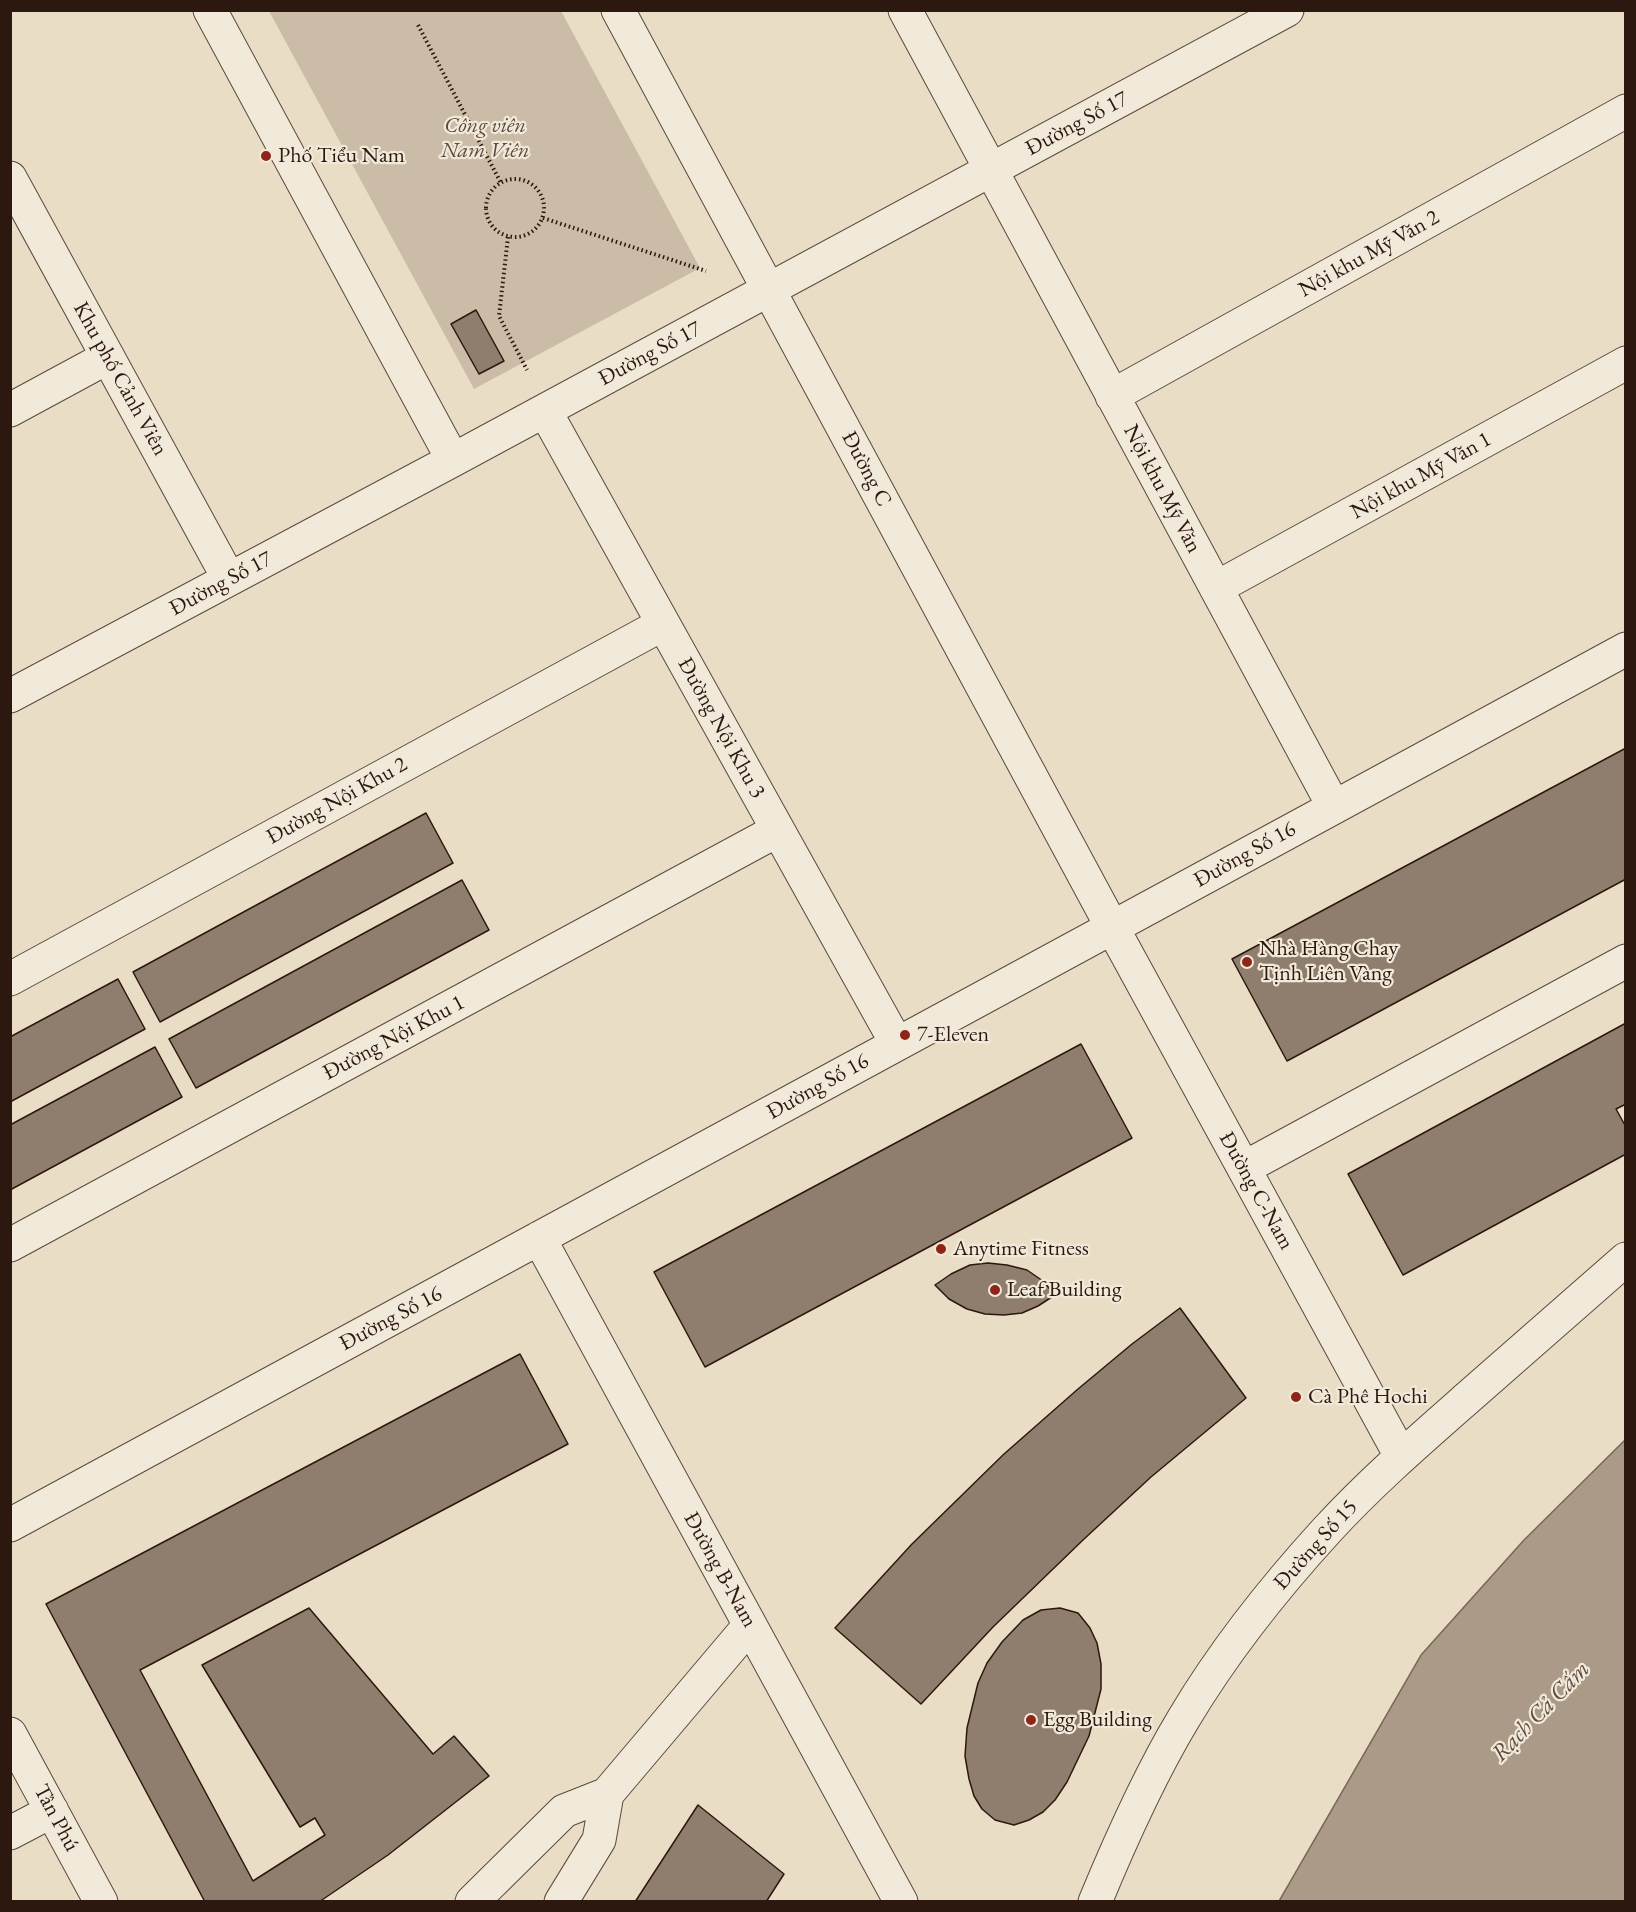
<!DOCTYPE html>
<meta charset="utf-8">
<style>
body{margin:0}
#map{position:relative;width:1636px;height:1912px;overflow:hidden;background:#eaddc5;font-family:"EB Garamond",serif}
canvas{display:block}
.frame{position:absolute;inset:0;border:12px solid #2d1810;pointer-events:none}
</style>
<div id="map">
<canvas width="1636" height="1912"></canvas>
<div class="frame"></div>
</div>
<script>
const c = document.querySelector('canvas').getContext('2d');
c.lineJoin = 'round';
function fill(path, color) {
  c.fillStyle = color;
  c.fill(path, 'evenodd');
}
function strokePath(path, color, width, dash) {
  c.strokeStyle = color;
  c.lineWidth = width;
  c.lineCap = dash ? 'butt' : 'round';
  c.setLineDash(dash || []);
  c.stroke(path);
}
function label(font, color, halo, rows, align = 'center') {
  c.font = font + ' "EB Garamond",serif';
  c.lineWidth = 4.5;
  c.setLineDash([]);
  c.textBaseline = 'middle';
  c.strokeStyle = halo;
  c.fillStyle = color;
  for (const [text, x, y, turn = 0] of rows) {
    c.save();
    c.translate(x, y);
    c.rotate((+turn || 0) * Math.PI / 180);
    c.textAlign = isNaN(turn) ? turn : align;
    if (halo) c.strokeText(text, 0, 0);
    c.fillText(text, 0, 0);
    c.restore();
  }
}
fill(new Path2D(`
 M 269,11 L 561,11 L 700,268 L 474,389 Z`), '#cabca6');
const water = new Path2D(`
 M 1625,1440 L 1625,1901 L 1279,1901 L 1421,1655 L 1524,1540 Z`);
fill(water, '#aa9a87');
strokePath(water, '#786657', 1.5);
const building = new Path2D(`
 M 476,310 L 504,361 L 479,374 L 451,324 Z
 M 1626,748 L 1626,879 L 1287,1061 L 1232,959 Z
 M 426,813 L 453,863 L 160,1022 L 133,972 Z
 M 462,880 L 489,930 L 196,1088 L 169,1039 Z
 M 118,979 L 145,1029 L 10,1102 L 10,1037 Z
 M 1626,1023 L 1626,1104 L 1616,1109 L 1626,1127 L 1626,1154 L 1403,1275 L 1348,1174 Z
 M 1081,1044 L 1132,1138 L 705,1367 L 654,1272 Z
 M 155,1047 L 182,1097 L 10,1190 L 10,1125 Z
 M 988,1263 L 1007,1265 L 1027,1270 L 1043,1281 L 1055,1295 L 1038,1306 L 1022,1313 L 1004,1315 L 985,1314 L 967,1309 L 949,1299 L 935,1285 L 951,1274 L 970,1265 Z
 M 1180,1308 L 1246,1398 L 1151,1477 L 1083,1540 L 993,1627 L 921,1704 L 835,1628 L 912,1544 L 1004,1454 L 1078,1389 L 1132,1344 Z
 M 520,1354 L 568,1444 L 140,1670 L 253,1881 L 325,1835 L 315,1818 L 300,1827 L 202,1665 L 309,1608 L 433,1754 L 454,1736 L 489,1776 L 388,1855 L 319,1902 L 205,1902 L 46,1604 Z
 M 1060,1608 L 1078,1613 L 1090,1628 L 1097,1643 L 1101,1664 L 1101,1689 L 1089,1736 L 1067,1782 L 1055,1800 L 1043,1812 L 1029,1820 L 1014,1825 L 995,1820 L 982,1809 L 974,1796 L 969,1779 L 965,1756 L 967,1728 L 978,1683 L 987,1663 L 1002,1642 L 1023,1620 L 1041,1610 Z
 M 698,1805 L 784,1874 L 766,1902 L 635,1902 Z`);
fill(building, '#8f7e6e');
strokePath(building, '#2d1810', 1.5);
const minor = new Path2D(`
 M 210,10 L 453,460
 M 618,10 L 1112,927 L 1401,1456
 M 905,10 L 1334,807
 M 10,178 L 229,579
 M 1112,396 L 1626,111
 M 10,410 L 108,357
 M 545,411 L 897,1044
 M 1216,588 L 1626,363
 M 10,696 L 453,460 L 1287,10
 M 10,979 L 663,624
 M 1244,1168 L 1626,961
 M 539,1238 L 901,1902
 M 10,1245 L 778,830
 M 10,1525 L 1626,649
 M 10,1734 L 101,1902
 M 10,1833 L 52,1811
 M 472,1902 L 564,1811 L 607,1794 L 750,1625
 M 561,1902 L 599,1840 L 607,1794
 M 1095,1902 C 1121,1839 1149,1776 1184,1718 C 1224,1651 1274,1588 1327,1530 C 1372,1481 1422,1438 1472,1394 C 1523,1349 1574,1304 1626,1259`);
strokePath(minor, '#5c493d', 35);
strokePath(new Path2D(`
 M 418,25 L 501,183
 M486 208a29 29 0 1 1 58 0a29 29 0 1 1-58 0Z
 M 543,218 L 706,271
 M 508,237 L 499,316 L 527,370`), '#2d1810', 4, [1.5, 3]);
strokePath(minor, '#f1e9d9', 33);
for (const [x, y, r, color] of [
 [266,156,6,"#8f2418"],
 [1247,962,6,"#8f2418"],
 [905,1035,6,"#8f2418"],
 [941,1249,6,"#8f2418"],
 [995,1290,6,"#8f2418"],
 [1296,1397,6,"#8f2418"],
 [1031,1720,6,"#8f2418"]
]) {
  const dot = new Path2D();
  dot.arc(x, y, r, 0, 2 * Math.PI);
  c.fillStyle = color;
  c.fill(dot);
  strokePath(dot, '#f1e9d9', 2);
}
label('22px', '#2d1810', '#f1e9d9', [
 ["Đường Số 17",1077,124,-28],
 ["Nội khu Mỹ Văn 2",1369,254,-29],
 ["Đường Số 17",650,354,-28],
 ["Khu phố Cảnh Viên",120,379,61],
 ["Đường C",866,469,62],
 ["Nội khu Mỹ Văn 1",1421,476,-29],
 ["Nội khu Mỹ Văn",1162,489,62],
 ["Đường Số 17",221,584,-28],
 ["Đường Nội Khu 3",721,728,61],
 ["Đường Nội Khu 2",337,801,-29],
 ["Đường Số 16",1245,855,-29],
 ["Đường Nội Khu 1",394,1038,-28],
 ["Đường Số 16",818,1087,-29],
 ["Đường C-Nam",1256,1191,61],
 ["Đường Số 16",391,1319,-28],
 ["Đường Số 15",1316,1545,-48],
 ["Đường B-Nam",720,1570,61],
 ["Tân Phú",56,1818,62]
]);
label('italic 22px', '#5c493d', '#f1e9d9', [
 ["Công viên",485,126],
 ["Nam Viên",485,151]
]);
label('22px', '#2d1810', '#f1e9d9', [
 ["Phố Tiểu Nam",278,156],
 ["Nhà Hàng Chay",1259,949],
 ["Tịnh Liên Vàng",1259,974],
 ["7-Eleven",917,1035],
 ["Anytime Fitness",953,1249],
 ["Leaf Building",1007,1290],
 ["Cà Phê Hochi",1308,1397],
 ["Egg Building",1043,1720]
], 'left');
label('italic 24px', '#5f4c40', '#f1e9d9', [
 ["Rạch Cả Cấm",1541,1712,-46]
]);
</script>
